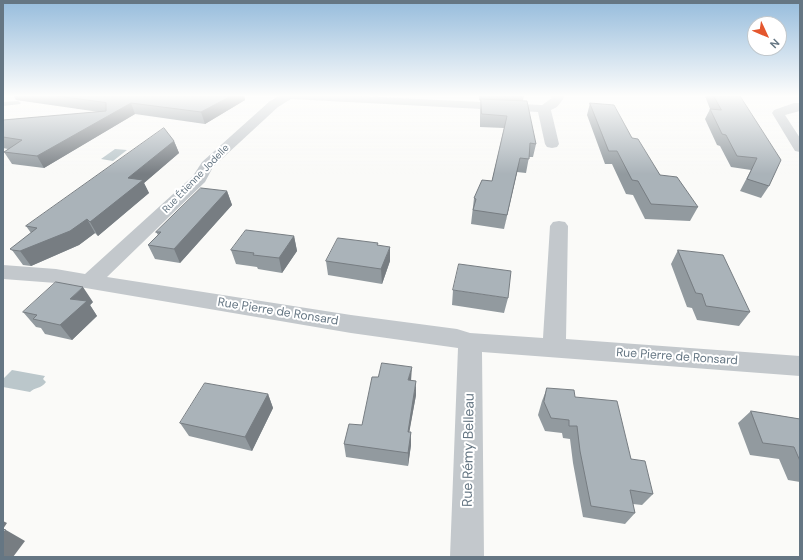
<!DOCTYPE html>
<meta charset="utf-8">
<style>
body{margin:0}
#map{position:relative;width:803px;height:560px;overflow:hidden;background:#fafaf8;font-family:"DM Sans",sans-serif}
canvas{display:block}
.frame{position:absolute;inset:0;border:4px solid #657683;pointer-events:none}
.north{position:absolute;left:747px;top:16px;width:40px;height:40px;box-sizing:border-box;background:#fff;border:1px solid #c1c8cd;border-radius:50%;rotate:134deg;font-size:11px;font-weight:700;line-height:16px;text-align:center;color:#657683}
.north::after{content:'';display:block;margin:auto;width:14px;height:18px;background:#e4572e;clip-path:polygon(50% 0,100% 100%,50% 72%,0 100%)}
</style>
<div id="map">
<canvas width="803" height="560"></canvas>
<div class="frame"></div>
<div class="north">N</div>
</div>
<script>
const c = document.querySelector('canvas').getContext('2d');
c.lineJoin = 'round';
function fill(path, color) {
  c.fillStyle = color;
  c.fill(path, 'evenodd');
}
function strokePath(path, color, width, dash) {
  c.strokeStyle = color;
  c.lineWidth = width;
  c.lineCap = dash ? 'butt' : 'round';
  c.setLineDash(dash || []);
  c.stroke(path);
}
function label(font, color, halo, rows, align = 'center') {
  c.font = font + ' "DM Sans",sans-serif';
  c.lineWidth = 4;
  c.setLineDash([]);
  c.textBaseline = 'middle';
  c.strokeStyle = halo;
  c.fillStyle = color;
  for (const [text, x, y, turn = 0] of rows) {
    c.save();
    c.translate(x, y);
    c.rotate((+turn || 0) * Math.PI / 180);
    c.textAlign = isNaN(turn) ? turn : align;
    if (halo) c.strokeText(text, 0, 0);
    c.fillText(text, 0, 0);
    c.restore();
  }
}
fill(new Path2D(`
 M 115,149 L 127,150 L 113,161 L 101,159 Z
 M 12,370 L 45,376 L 43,379 L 46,382 C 41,389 35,387 30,392 L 3,387 L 3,379 Z`), '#bbc7cb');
fill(new Path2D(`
 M 18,101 L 21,103 L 20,104 L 3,106 L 3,102 Z`), '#c3c8cc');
fill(new Path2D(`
 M 279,96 L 358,96 L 542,105 L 552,98 L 551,96 L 563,96 L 564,98 L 557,107 L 551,110 L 559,144 L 557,147 L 552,148 L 547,147 L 545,144 L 538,112 L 291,99 L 278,107 L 213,167 L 205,182 L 107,277 L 351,315 L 457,329 L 470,333 L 543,338 L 550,226 L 553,222 L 559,221 L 565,222 L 568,226 L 566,339 L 800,356 L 800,376 L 482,352 L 484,557 L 450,557 L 458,348 L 351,333 L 56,283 L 3,279 L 3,265 L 56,269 L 85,274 L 193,176 L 202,162 L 270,101 Z
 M 794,103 L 800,103 L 800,111 L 785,115 L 800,138 L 800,152 L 795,151 L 772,113 L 774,110 Z`), '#c3c8cc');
fill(new Path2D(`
 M 14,96 L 244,96 L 245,100 L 205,124 L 135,114 L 44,168 L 12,164 L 4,152 L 8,149 L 3,148 L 3,120 L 99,112 L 16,100 Z
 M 479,96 L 524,96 L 523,101 L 536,144 L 533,157 L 529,157 L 526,173 L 517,172 L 504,229 L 471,224 L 474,198 L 492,181 L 504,128 L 480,127 L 480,110 L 481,101 L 479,100 Z
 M 705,96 L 740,96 L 769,186 L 761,198 L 740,191 L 751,170 L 731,167 L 720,146 L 717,145 L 705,119 L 710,109 Z
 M 590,103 L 632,138 L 660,175 L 698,207 L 690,221 L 645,219 L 633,195 L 626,194 L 612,164 L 605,164 L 587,115 Z
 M 174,141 L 179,153 L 144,183 L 149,193 L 98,236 L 95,233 L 79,245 L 31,266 L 23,265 L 12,250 L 31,233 L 26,226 Z
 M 227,191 L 232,205 L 180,263 L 155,259 L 148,245 L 158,235 L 156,232 Z
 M 294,236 L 297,251 L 282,273 L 258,269 L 257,267 L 236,264 L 231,250 Z
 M 378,245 L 390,261 L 382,284 L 328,275 L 326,261 Z
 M 678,250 L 750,312 L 739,326 L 697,320 L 692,308 L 687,307 L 671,264 Z
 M 453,290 L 508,298 L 504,313 L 452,305 Z
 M 93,302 L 90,305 L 97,316 L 72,340 L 45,334 L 41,328 L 36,327 L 23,312 Z
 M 411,381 L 416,395 L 409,432 L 411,432 L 411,445 L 408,466 L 346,457 L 344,444 L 362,425 Z
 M 547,388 L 575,397 L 631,459 L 653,494 L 642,505 L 633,504 L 635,513 L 625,524 L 583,517 L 573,463 L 570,439 L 563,438 L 562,433 L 545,431 L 538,415 L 542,401 Z
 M 268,394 L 273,408 L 252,451 L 189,436 L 180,423 Z
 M 751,411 L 800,419 L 800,482 L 788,480 L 779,459 L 750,455 L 738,423 Z`), '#929a9f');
fill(new Path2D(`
 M 231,96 L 244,96 L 245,100 L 205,124 L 201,112 Z
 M 131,103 L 135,114 L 44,168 L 37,156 Z
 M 174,141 L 179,153 L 144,183 L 149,193 L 98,236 L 90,222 L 128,178 Z
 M 520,158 L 517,172 L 504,229 L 507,215 Z
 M 227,191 L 232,205 L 180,263 L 174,249 Z
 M 87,219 L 95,233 L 79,245 L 31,266 L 20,251 Z
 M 294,236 L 297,251 L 282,273 L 279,258 Z
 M 390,247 L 390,261 L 382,284 L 381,269 Z
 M 83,287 L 93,302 L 90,305 L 97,316 L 72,340 L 60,325 L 70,299 Z
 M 412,367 L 411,381 L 408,380 Z
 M 416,381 L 416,395 L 407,445 L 408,432 Z
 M 268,394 L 273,408 L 252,451 L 245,437 Z
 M 411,432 L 411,445 L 408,466 L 408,453 Z
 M 3,521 L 7,523 L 3,529 Z
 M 6,530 L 25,541 L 13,557 L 3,557 L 3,533 Z`), '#777d82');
const building = new Path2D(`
 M 58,96 L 231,96 L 201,112 L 131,103 L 37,156 L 4,152 L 22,140 L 3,137 L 3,120 L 106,111 L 106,103 Z
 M 714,96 L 740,96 L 781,160 L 769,186 L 747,179 L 757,158 L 737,156 L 726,135 L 722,134 L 710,109 L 721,110 Z
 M 481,99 L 527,101 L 536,144 L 530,143 L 529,159 L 520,158 L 507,215 L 473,210 L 476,199 L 474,198 L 482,180 L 492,181 L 507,116 L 482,114 Z
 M 590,103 L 614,105 L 632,138 L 638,139 L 660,175 L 677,177 L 698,207 L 651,204 L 638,181 L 632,180 L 617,151 L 609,151 Z
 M 164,128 L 174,141 L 128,178 L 143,180 L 90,222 L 87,219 L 70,231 L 20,251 L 12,250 L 10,249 L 37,228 L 26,226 Z
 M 201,188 L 227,191 L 174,249 L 148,245 L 161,232 L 156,232 Z
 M 246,230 L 294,236 L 279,258 L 253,255 L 254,253 L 231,250 Z
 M 338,238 L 378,243 L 377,245 L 390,247 L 381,269 L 326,261 Z
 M 678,250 L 723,255 L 750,312 L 706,306 L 702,294 L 696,293 Z
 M 459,264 L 511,271 L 508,298 L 453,290 Z
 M 56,282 L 83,287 L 70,299 L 87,301 L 60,325 L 33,319 L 37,315 L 23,312 Z
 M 382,363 L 412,367 L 408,380 L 416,381 L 408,432 L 411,432 L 408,453 L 344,444 L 349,424 L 362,425 L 372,377 L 378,377 Z
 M 205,383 L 268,394 L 245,437 L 180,423 Z
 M 547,388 L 574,390 L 575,397 L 617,401 L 631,459 L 645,461 L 653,494 L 630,490 L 635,513 L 591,506 L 580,451 L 577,426 L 569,426 L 569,420 L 551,418 L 544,402 Z
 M 751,411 L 800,419 L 800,461 L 794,447 L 763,443 Z
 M 3,529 L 6,530 L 3,533 Z`);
fill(building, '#aab3b9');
strokePath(building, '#777d82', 1);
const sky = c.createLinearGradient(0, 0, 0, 174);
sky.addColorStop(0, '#96bcdc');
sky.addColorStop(0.55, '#fdfdfc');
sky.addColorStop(1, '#fdfdfc00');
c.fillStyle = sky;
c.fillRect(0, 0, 803, 174);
label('10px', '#657683', '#fff', [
 ["Rue Étienne Jodelle",196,179,-46]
]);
label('12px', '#657683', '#fff', [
 ["Rue Pierre de Ronsard",278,312,9],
 ["Rue Pierre de Ronsard",677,357,4]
]);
label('14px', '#657683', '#fff', [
 ["Rue Rémy Belleau",469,450,-89]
]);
</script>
